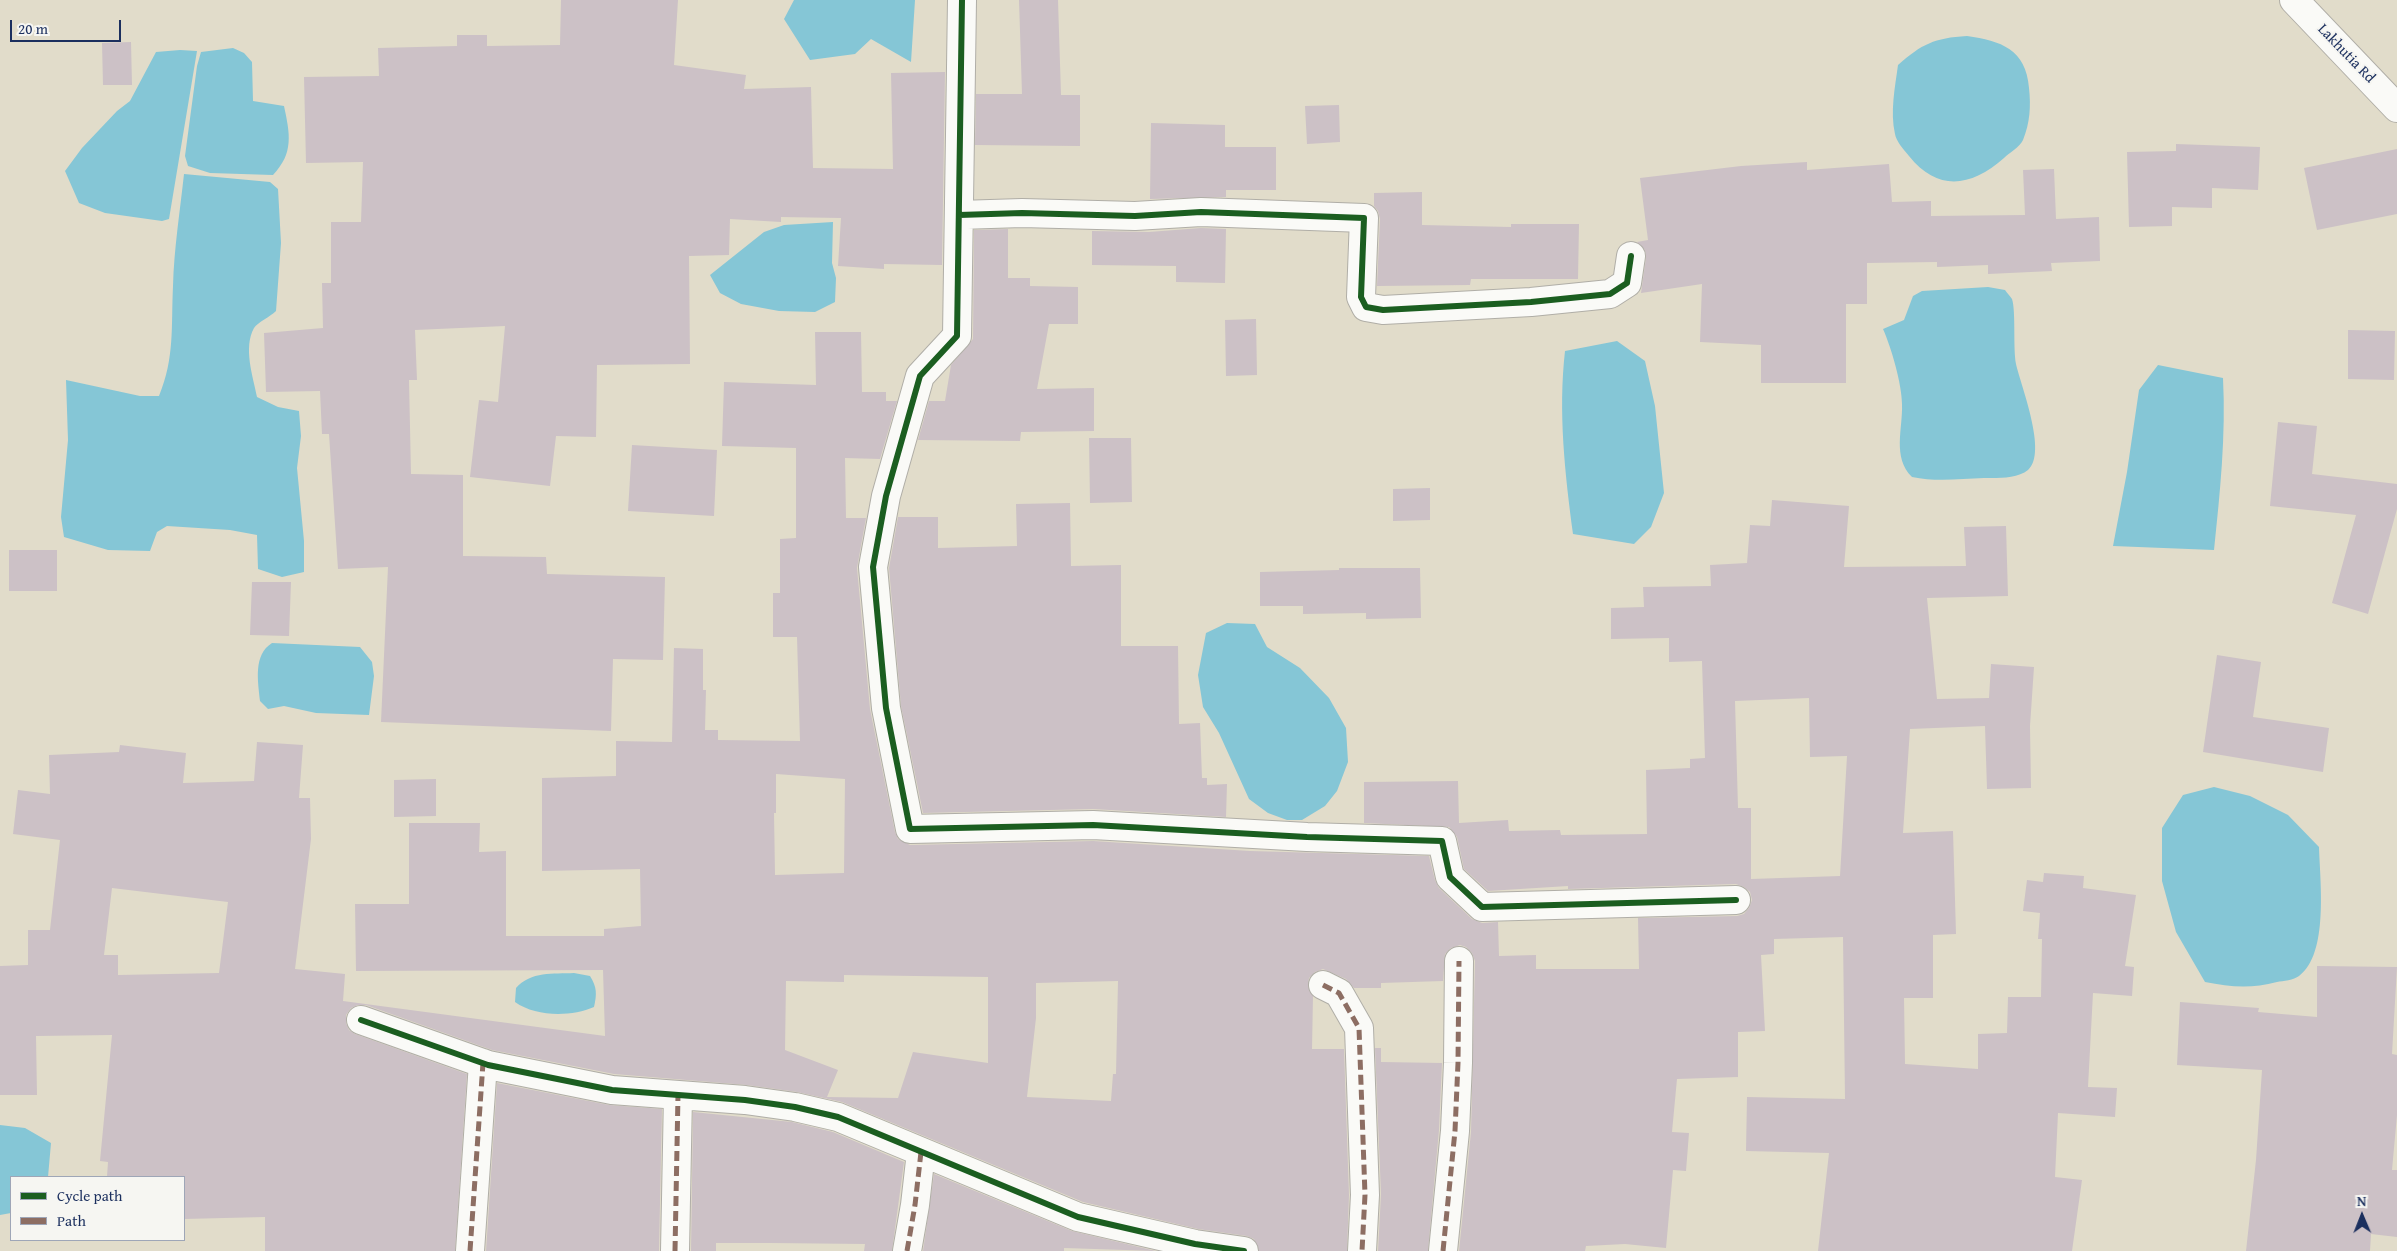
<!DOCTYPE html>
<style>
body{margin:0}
#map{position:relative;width:2397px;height:1251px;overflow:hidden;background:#e1dcca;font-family:"Gentium Book Plus",serif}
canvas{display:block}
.legend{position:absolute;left:10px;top:1176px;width:175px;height:65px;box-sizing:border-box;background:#f6f6f2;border:1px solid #9ea6b7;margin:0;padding:6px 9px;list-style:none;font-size:15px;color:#1b2f5e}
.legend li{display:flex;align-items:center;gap:10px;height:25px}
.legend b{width:25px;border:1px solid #9ea6b7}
.north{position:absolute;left:2337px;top:1191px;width:50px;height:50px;-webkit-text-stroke:4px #f6f6f2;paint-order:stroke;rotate:359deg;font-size:14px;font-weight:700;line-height:20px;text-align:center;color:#1b2f5e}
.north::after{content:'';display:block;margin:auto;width:18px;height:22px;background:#1b2f5e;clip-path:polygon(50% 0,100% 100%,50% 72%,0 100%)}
.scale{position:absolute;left:10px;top:20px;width:111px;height:22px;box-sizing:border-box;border:2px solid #1b2f5e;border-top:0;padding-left:6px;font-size:15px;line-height:18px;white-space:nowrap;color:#1b2f5e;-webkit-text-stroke:4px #f6f6f2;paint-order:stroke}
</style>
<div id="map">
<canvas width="2397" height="1251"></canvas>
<ul class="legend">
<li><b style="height:6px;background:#1b5e20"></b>Cycle path</li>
<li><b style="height:6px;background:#8d6e63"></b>Path</li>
</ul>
<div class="north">N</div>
<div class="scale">20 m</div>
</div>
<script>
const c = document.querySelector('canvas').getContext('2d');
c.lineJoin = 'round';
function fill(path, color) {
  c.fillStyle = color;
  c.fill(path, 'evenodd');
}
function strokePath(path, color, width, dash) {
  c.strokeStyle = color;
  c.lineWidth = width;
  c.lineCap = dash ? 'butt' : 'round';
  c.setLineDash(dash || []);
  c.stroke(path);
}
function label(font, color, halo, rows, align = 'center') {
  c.font = font + ' "Gentium Book Plus",serif';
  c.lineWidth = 4;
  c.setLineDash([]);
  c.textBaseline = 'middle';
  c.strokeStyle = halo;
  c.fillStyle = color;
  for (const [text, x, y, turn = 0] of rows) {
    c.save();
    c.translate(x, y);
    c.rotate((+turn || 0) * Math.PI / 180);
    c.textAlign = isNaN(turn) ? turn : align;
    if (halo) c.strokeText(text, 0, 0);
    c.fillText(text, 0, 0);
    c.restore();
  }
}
fill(new Path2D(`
 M 794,0 L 915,0 L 911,62 L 871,39 L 855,54 L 810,60 L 784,19 Z
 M 1967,36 C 2001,41 2026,49 2029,88 C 2031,106 2030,123 2023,140 C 2020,147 2009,153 2004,158 C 1971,187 1938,192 1909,156 C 1904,150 1896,141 1895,134 C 1890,112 1895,87 1898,65 C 1922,44 1934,38 1967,36 Z
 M 233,48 L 244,53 L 252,62 L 253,101 L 284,106 C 290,134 294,153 273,175 L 210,173 L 188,166 L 185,156 L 197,66 L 201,52 Z
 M 180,50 L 197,51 L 169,219 L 162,221 L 105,213 L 79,203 L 65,171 L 82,148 L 117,111 L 130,101 L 156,52 Z
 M 184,174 L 270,182 L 278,189 L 281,243 L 276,311 C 270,317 258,322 254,328 C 243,348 253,376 257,397 L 278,407 L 299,411 L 301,436 L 297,468 L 304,541 L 304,572 L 282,577 L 258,569 L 257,535 L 230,530 L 167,526 L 157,532 L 150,551 L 108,550 L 64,537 L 61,517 L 68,440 L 66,380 L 140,396 L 159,396 C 175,357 171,327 173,286 C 174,249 180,211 184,174 Z
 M 833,222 L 832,263 L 836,278 L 835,302 L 815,312 L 779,311 L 741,304 L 720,293 L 710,275 L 764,232 L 784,225 Z
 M 1988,287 L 2005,290 C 2007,293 2010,296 2012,299 C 2016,311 2013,347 2016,364 C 2021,386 2048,453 2028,470 C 2017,479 1997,478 1984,478 C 1960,479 1935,482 1912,477 C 1892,457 1903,429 1902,404 C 1902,384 1891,347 1883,329 L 1904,320 L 1913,296 L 1922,291 Z
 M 1617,341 L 1645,361 L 1655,406 L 1664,493 L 1651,527 L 1634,544 L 1573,534 C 1565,474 1558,412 1565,351 Z
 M 2158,365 L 2223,378 C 2226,436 2220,493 2214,550 L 2113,546 L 2127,472 L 2139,390 Z
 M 1227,623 L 1255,624 L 1267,647 L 1300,668 L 1329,698 L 1346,728 L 1348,762 L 1337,791 L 1325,806 L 1302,820 L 1287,820 L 1268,813 L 1249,799 L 1219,733 L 1203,707 L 1198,675 L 1206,633 Z
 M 272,643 L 360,647 L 372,662 L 374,676 L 369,715 L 316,713 L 284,706 L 268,709 L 260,701 C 258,681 253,655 272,643 Z
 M 2214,787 L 2250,796 L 2288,815 L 2319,847 C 2320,881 2329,954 2299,976 C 2294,980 2283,981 2277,982 C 2251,989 2230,987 2205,982 L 2176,932 L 2162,881 L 2162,828 L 2183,795 Z
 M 574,973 L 590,976 C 597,987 597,994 594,1007 C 571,1017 536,1017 515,1002 L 516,988 C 531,971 553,974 574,973 Z
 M 0,1125 L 25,1128 L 51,1143 L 48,1177 L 11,1177 L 11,1213 L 0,1215 Z`), '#85c6d6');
fill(new Path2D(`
 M 561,0 L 678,0 L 674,65 L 746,75 L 744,89 L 811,87 L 813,168 L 893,169 L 891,73 L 945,72 L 942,265 L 884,264 L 884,269 L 838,266 L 841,218 L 781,217 L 781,222 L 730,219 L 729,255 L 689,256 L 690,364 L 597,365 L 596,437 L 556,436 L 550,486 L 470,477 L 479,400 L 498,402 L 505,326 L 415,330 L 417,380 L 409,380 L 411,474 L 463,475 L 463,556 L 546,557 L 547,574 L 665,577 L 663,660 L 613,659 L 611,731 L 381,722 L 388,567 L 338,569 L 329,434 L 322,434 L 320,391 L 266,392 L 264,333 L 323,328 L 322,283 L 331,283 L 331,222 L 361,222 L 363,162 L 306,163 L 304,77 L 379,76 L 378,48 L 457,46 L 457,35 L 487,35 L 487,46 L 560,45 Z
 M 1019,0 L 1058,0 L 1061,95 L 1080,95 L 1080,146 L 975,145 L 976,94 L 1022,94 Z
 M 131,42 L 132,85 L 103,85 L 102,43 Z
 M 1339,105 L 1340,142 L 1307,144 L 1305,106 Z
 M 1151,123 L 1225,125 L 1225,147 L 1276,147 L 1276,190 L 1226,190 L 1226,197 L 1150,199 Z
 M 2176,144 L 2260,147 L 2258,190 L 2212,188 L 2212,208 L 2172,207 L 2172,226 L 2129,227 L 2127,152 L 2176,151 Z
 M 2397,149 L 2397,214 L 2317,230 L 2304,168 Z
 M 1807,162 L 1807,170 L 1889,164 L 1892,202 L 1931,201 L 1931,216 L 2025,215 L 2023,170 L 2054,169 L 2056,219 L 2099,217 L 2100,261 L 2051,263 L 2052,271 L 1988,274 L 1988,265 L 1937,267 L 1937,262 L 1867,263 L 1867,304 L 1846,304 L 1846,383 L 1761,383 L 1761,345 L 1700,342 L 1702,284 L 1641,293 L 1646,258 L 1645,250 L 1637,242 L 1648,240 L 1640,178 L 1741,166 Z
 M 1422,192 L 1422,225 L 1511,227 L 1511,224 L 1579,224 L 1578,279 L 1471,279 L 1470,285 L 1377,286 L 1380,219 L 1378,211 L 1374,206 L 1374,193 Z
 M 1201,228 L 1226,229 L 1225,283 L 1176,282 L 1176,266 L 1092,265 L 1092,231 L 1149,232 Z
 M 1008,229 L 1008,278 L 1030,278 L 1030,286 L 1078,287 L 1078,324 L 1049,324 L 1037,389 L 1094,388 L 1094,431 L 1021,432 L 1020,441 L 918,440 L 929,401 L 945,401 L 951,365 L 973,339 L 974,230 Z
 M 1256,319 L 1257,375 L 1226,376 L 1225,320 Z
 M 2348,330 L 2395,331 L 2394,380 L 2348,379 Z
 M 815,332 L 861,332 L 862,392 L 886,392 L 886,401 L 897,401 L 880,459 L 845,458 L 846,518 L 866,518 L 857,568 L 870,709 L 895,832 L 898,839 L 910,845 L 1093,841 L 1250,851 L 1429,856 L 1435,880 L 1439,888 L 1472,919 L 1482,923 L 1498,922 L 1499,956 L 1536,955 L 1536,969 L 1639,969 L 1638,918 L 1737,916 L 1744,914 L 1749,908 L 1752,900 L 1750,892 L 1744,887 L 1736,884 L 1568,889 L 1568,886 L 1488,891 L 1464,869 L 1457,837 L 1449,827 L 1364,823 L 1364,782 L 1458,781 L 1459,823 L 1508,820 L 1509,831 L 1560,830 L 1561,835 L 1647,834 L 1646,770 L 1690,768 L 1690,759 L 1705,758 L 1702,661 L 1669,662 L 1669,638 L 1611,639 L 1611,608 L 1644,607 L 1643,587 L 1711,586 L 1710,565 L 1747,563 L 1750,525 L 1770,526 L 1772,500 L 1849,506 L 1844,567 L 1966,566 L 1964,527 L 2006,526 L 2008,596 L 1927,598 L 1937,699 L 1989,698 L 1991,664 L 2034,667 L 2030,726 L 2031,788 L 1987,789 L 1985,726 L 1910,729 L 1903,833 L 1953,831 L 1956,934 L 1933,935 L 1933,998 L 1904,998 L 1905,1064 L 1978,1069 L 1978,1034 L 2007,1033 L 2008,997 L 2041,997 L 2042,939 L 2038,939 L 2040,913 L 2023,911 L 2027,880 L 2043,882 L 2044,873 L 2084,876 L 2083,888 L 2136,895 L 2125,966 L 2134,967 L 2132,996 L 2093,993 L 2088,1087 L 2117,1088 L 2115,1117 L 2058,1113 L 2055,1177 L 2082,1180 L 2072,1251 L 1818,1251 L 1829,1153 L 1746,1151 L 1747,1097 L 1845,1099 L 1843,937 L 1774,939 L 1774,954 L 1761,955 L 1765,1031 L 1738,1032 L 1738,1077 L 1677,1079 L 1672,1132 L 1689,1133 L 1686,1171 L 1673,1170 L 1666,1248 L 1625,1244 L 1586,1246 L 1585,1251 L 1459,1251 L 1471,1132 L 1475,961 L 1472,953 L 1466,947 L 1460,945 L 1451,948 L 1445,954 L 1443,981 L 1381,983 L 1381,988 L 1354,988 L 1346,979 L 1323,969 L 1315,972 L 1309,978 L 1308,986 L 1313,996 L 1312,1049 L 1344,1049 L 1349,1195 L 1347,1251 L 1259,1251 L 1254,1239 L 1247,1236 L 1198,1229 L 1083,1202 L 842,1102 L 797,1092 L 747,1085 L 614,1074 L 492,1050 L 366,1005 L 358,1005 L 351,1008 L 346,1015 L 346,1023 L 349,1030 L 355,1034 L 467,1074 L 455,1251 L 265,1251 L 265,1217 L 184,1219 L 184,1177 L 107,1177 L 108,1162 L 100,1161 L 112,1035 L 36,1036 L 37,1095 L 0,1095 L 0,966 L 28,965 L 28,930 L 50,930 L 60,840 L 13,834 L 18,790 L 50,794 L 49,755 L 119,752 L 120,745 L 186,753 L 183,783 L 254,781 L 257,742 L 303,745 L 299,798 L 310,798 L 311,839 L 295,969 L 345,974 L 343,1001 L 605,1036 L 603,970 L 356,971 L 355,904 L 409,904 L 409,823 L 480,823 L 479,852 L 506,851 L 506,936 L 604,936 L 604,929 L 641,926 L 640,869 L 542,871 L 542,778 L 616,776 L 616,741 L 672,742 L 674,648 L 703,649 L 703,690 L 706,690 L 705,730 L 718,730 L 718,740 L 800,741 L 797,637 L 773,637 L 773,593 L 780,593 L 780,539 L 796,538 L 796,448 L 722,446 L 724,382 L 816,385 ZM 1809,698 L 1810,757 L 1847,756 L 1840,876 L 1751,879 L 1751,808 L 1738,808 L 1735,701 ZM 776,774 L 845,779 L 844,873 L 775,875 L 774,813 L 776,813 ZM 112,888 L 228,902 L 219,973 L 118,975 L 118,955 L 104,955 ZM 844,975 L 988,977 L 988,1063 L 913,1052 L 898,1098 L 827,1097 L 838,1070 L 785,1050 L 786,981 L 844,982 ZM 1118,981 L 1116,1074 L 1113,1074 L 1111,1101 L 1027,1097 L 1036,1018 L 1036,983 Z
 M 2278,422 L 2317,426 L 2312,474 L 2397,484 L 2397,509 L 2368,614 L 2332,603 L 2356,515 L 2270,506 Z
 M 1089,438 L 1131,438 L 1132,502 L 1090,503 Z
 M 632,445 L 717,450 L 714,516 L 628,511 Z
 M 1430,488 L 1430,520 L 1393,521 L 1393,489 Z
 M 1070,503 L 1071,566 L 1121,565 L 1121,646 L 1178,646 L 1179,724 L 1200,723 L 1202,778 L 1207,778 L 1207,785 L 1227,784 L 1226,817 L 1093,809 L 923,813 L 901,706 L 889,568 L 898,517 L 938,517 L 938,548 L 1017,546 L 1016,504 Z
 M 9,550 L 57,550 L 57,591 L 9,591 Z
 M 1339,568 L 1420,568 L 1421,618 L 1366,619 L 1366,613 L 1303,614 L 1303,606 L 1260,606 L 1260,572 L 1339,570 Z
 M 252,582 L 291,582 L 289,636 L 250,635 Z
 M 2217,655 L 2261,662 L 2253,717 L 2329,728 L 2323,772 L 2203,752 Z
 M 436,779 L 436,816 L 394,817 L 394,780 Z
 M 2317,966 L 2397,967 L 2392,1054 L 2397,1055 L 2397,1115 L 2392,1170 L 2397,1170 L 2397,1237 L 2371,1234 L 2370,1251 L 2246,1251 L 2256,1160 L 2262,1070 L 2177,1065 L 2180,1002 L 2259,1008 L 2258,1012 L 2317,1017 Z
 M 1375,1048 L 1381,1048 L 1381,1062 L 1442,1063 L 1439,1130 L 1428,1251 L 1378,1251 L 1381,1194 Z
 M 497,1083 L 609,1105 L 662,1109 L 659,1251 L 486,1251 Z
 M 693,1112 L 792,1122 L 833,1132 L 904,1162 L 892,1251 L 864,1251 L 865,1244 L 771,1243 L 716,1243 L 716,1251 L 691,1251 Z
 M 934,1174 L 1072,1231 L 1156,1251 L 1064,1248 L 1064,1251 L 923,1251 Z`), '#ccc1c6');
const minor = new Path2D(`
 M 962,0 L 957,336 L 920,376 L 886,496 L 873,567 L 886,708 L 910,829 L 1093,825 L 1307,837 L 1442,841 L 1450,877 L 1482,907 L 1736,900
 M 959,215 L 1022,213 L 1135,216 L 1201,212 L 1364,218 L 1361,297 L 1366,307 L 1383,310 L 1531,302 L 1610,294 L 1627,283 L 1631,256
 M 1323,985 L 1339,993 L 1359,1028 L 1365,1195 L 1362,1251
 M 361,1020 L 488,1065 L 612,1090 L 745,1100 L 795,1107 L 838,1117 L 1078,1217 L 1195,1244 L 1244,1251
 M 470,1251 L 483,1063
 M 675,1251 L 678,1095
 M 907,1251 L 915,1205 L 921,1152
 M 1443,1251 L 1455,1131 L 1458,1063 L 1459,961`);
const tertiary = new Path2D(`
 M 2294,0 L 2397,108`);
strokePath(minor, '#b0aea7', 30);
strokePath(tertiary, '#b0aea7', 30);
strokePath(minor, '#fafaf7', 28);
strokePath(tertiary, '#fafaf7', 28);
strokePath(new Path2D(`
 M 1323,985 L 1339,993 L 1359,1028 L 1365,1195 L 1362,1251
 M 470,1251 L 483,1063
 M 675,1251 L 678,1095
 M 907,1251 L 915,1205 L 921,1152
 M 1443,1251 L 1455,1131 L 1458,1063 L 1459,961`), '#8d6e63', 5, [10, 5]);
strokePath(new Path2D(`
 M 962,0 L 957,336 L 920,376 L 886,496 L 873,567 L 886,708 L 910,829 L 1093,825 L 1307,837 L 1442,841 L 1450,877 L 1482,907 L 1736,900
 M 959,215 L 1022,213 L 1135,216 L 1201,212 L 1364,218 L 1361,297 L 1366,307 L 1383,310 L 1531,302 L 1610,294 L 1627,283 L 1631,256
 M 361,1020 L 488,1065 L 612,1090 L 745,1100 L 795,1107 L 838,1117 L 1078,1217 L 1195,1244 L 1244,1251`), '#1b5e20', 6);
label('15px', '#1b2f5e', '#f6f6f2', [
 ["Lakhutia Rd",2346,54,46]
]);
</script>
